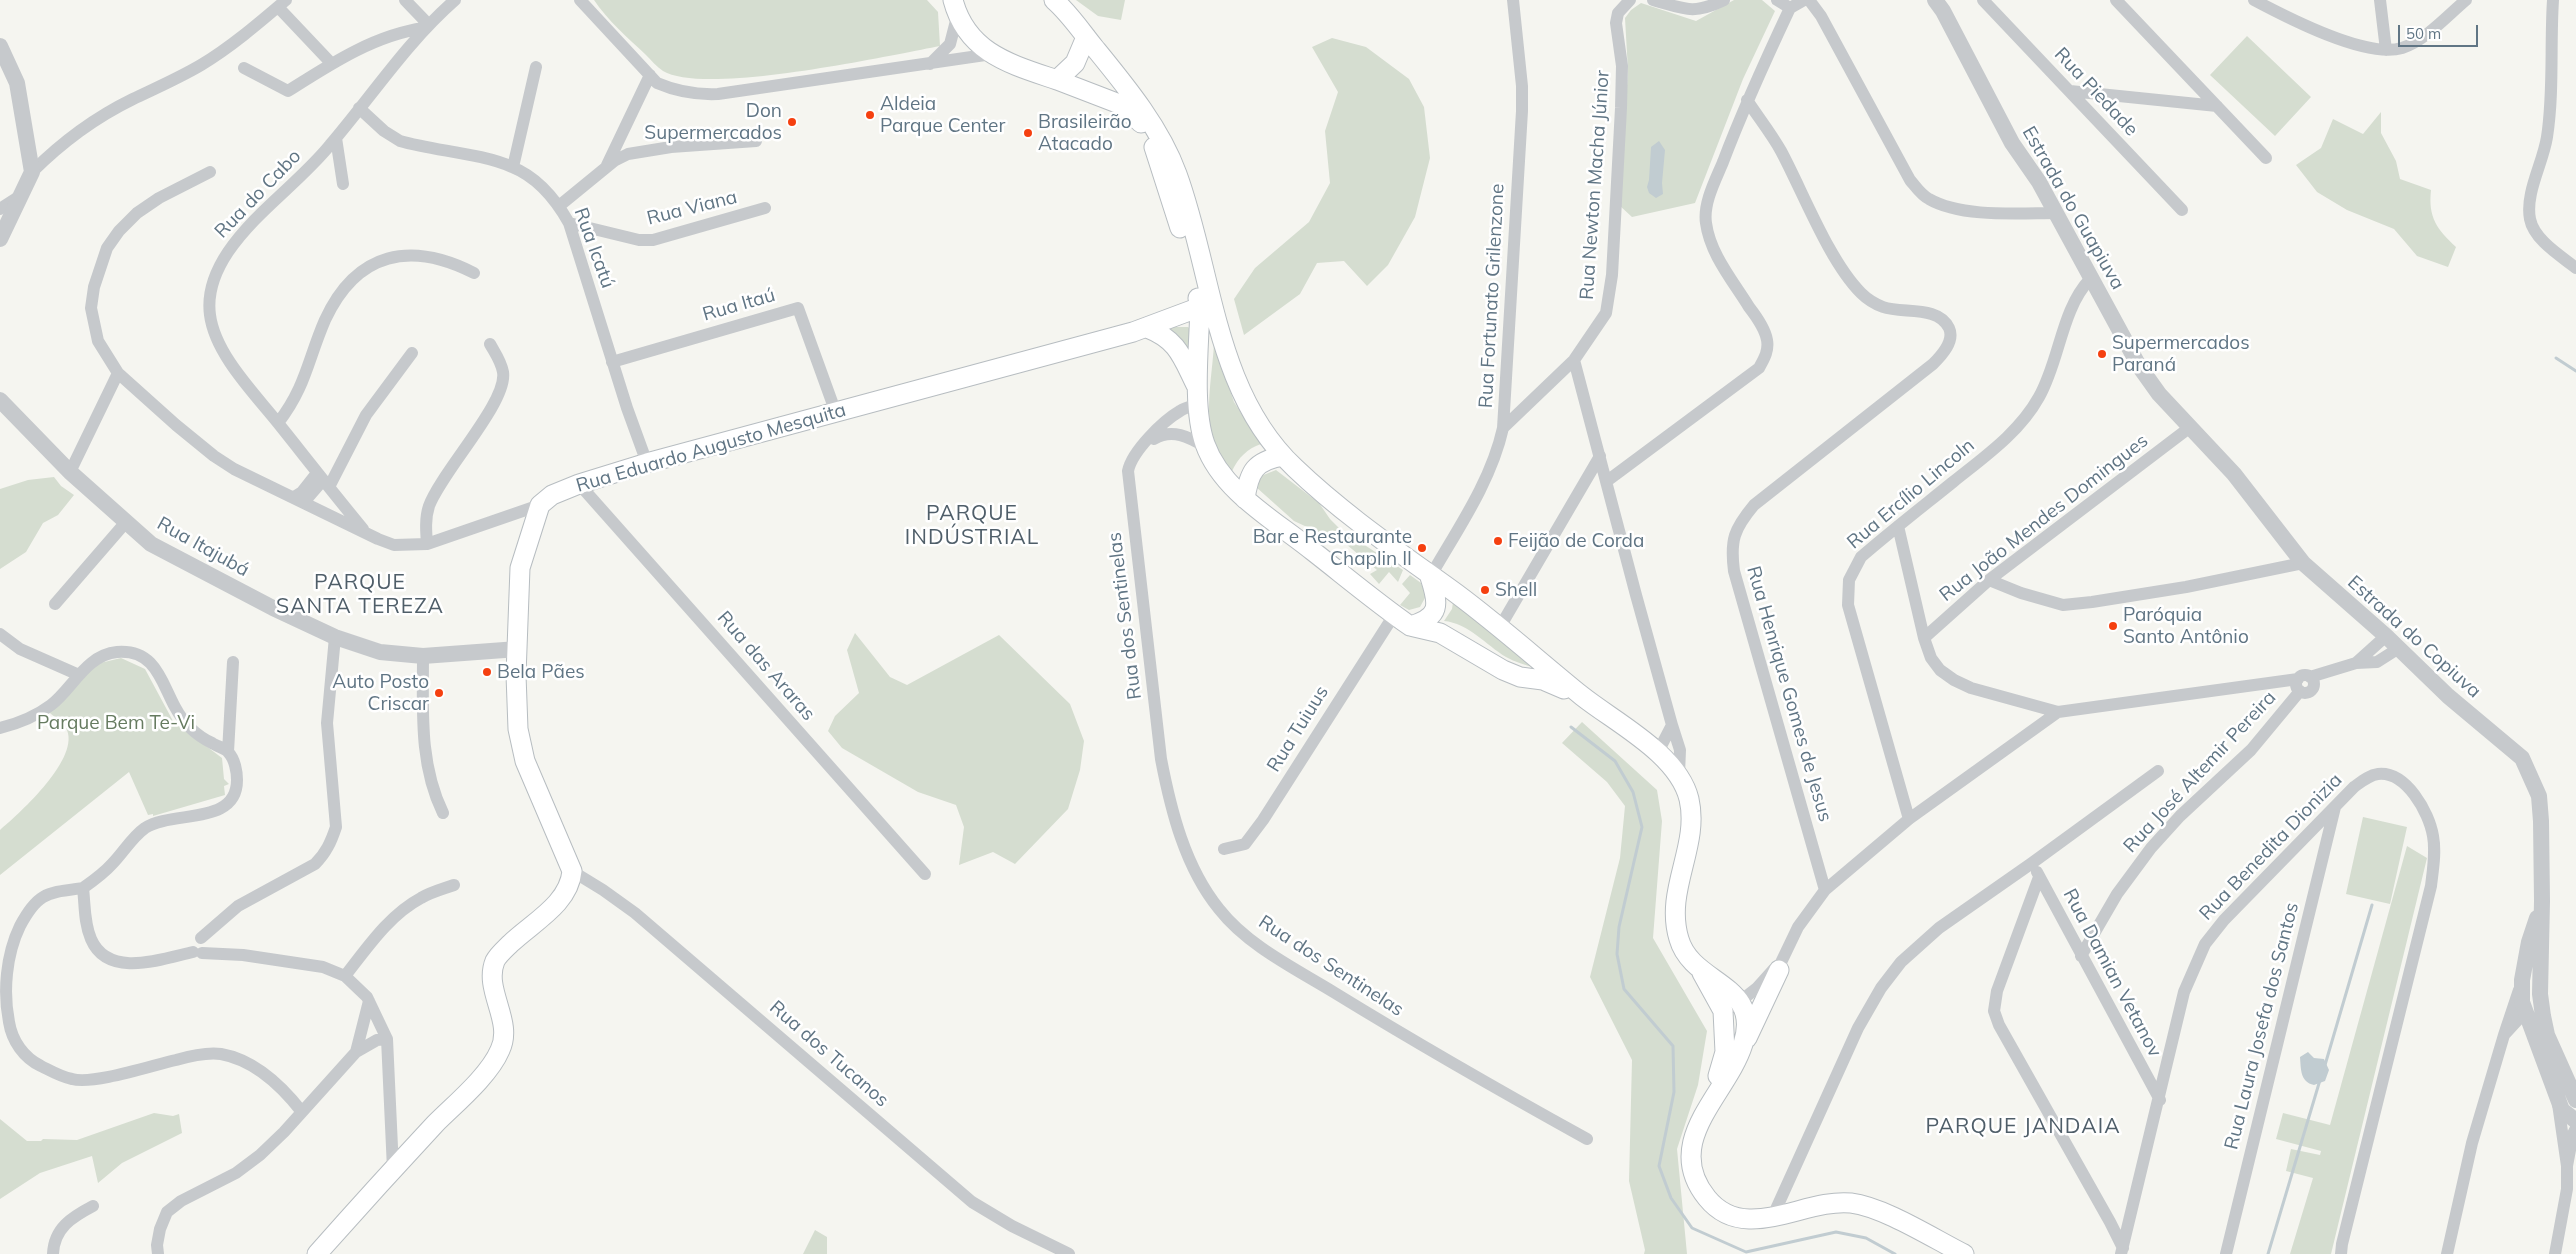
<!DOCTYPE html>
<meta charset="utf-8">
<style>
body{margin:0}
#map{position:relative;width:2576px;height:1254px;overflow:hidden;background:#f5f5f0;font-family:Mulish,sans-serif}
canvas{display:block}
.scale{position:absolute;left:2398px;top:25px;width:80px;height:22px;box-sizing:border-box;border:2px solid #607584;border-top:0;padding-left:6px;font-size:15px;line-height:18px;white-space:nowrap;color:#607584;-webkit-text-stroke:4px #fff;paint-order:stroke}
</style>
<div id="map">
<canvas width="2576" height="1254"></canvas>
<div class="scale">50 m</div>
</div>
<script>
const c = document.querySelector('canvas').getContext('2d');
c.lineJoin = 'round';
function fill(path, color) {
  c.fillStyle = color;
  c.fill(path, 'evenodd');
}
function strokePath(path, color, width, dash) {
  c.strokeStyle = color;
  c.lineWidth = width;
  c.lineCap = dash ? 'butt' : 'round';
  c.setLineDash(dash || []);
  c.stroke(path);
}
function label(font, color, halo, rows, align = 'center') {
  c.font = font + ' Mulish,sans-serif';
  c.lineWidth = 5;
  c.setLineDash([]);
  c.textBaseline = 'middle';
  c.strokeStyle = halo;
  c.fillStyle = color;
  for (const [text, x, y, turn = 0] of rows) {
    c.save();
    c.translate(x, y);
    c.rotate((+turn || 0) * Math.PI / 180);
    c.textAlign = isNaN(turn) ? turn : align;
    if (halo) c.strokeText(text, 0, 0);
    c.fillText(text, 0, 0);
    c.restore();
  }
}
fill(new Path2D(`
 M 594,0 L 927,0 L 938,12 L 940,46 C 887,56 705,96 663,71 C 657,67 651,60 646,55 C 628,38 608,21 594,0 Z
 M 1076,0 L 1125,0 L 1121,20 L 1098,16 Z
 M 1734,0 L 1762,0 L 1775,11 L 1743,79 L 1695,203 L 1632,217 L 1619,205 L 1628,71 L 1625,18 L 1631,10 L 1641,3 L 1696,21 Z
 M 2247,36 L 2311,97 L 2275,136 L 2210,75 Z
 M 1332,38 L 1366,47 L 1409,79 L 1424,107 L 1430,158 L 1415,217 L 1388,265 L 1367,286 L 1344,261 L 1317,263 L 1300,294 L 1244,335 L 1234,299 L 1255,268 L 1309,222 L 1330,183 L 1325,131 L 1338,92 L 1312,47 Z
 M 2381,112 L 2381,133 L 2396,161 L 2400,179 L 2431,190 C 2428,218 2437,229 2456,247 L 2448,267 L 2417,256 L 2394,229 L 2347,210 L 2317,192 L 2296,165 L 2321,148 L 2333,119 L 2363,134 Z
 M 1173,327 L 1188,327 L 1190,329 L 1188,351 L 1164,330 Z
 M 1214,343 L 1234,402 L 1261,444 C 1247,449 1239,457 1232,471 C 1197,438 1212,386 1214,343 Z
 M 1276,470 L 1319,503 L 1330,519 L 1340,529 L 1403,570 L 1398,582 L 1389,572 L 1379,584 L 1370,574 L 1377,570 L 1340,539 L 1329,540 L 1320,533 L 1294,521 L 1256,487 L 1261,476 Z
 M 54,477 L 61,486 L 74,495 L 58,515 L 43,523 L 26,552 L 0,569 L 0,489 L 28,480 Z
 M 1410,575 L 1421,583 L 1426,596 L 1420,607 L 1409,610 L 1400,605 L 1410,593 L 1402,584 Z
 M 1453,602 L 1536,668 C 1525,665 1515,662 1506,657 C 1486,645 1468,623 1444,621 L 1452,609 Z
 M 855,633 L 890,677 L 907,685 L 999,635 L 1070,704 L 1084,741 L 1080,770 L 1068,809 L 1015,864 L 993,852 L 959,865 L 964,827 L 956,805 L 918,792 L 842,748 L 828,731 L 835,716 L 859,693 L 847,650 Z
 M 121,658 L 145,669 L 173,721 L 222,758 L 224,779 L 229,784 L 224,786 L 225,795 L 153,816 L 153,814 L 148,815 L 129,772 L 0,875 L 0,830 C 20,813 82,757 66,728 C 62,722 54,717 49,712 L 96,664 Z
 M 1582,722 L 1657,790 L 1662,821 L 1653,938 L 1707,1031 L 1698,1085 L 1677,1149 L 1687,1254 L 1644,1254 L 1645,1250 L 1629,1181 L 1632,1060 L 1590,977 L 1620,858 L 1625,806 L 1607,782 L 1562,743 Z
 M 2363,817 L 2407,827 L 2390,904 L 2346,894 Z
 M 2407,846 L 2427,858 L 2331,1254 L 2290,1254 L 2313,1178 L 2286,1171 L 2291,1149 L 2320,1155 L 2321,1151 L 2276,1139 L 2283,1113 L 2330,1125 Z
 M 154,1113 L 173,1116 L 179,1114 L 182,1133 L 122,1163 L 98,1183 L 92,1156 L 40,1173 L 0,1199 L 0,1119 L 27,1141 L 41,1141 L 43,1139 L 77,1140 Z
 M 815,1230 L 827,1237 L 827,1254 L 803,1254 Z`), '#d5ddd0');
fill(new Path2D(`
 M 1659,141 L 1665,150 L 1662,183 L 1663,194 L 1656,198 L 1649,193 L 1647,187 L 1649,180 L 1651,147 Z
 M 2308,1052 L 2314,1058 L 2324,1059 L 2329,1070 L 2325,1081 L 2314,1085 C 2300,1082 2301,1069 2300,1057 Z`), '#c1ccd1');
strokePath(new Path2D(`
 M 2556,358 L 2576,371
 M 1571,727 L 1615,761 L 1633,792 L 1642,827 L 1619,927 L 1617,954 L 1624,989 L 1673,1046 L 1674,1092 L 1659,1166 L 1671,1198 L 1692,1228 L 1746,1252 L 1836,1232 L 1866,1238 L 1895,1254
 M 2325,1065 L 2372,905
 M 2268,1254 L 2320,1080`), '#c1ccd1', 3);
const secondary = new Path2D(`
 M 953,0 C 967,53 1010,64 1057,80 L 1075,63 L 1086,37
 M 1054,0 C 1070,14 1081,31 1094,47 C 1125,85 1160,127 1177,174 C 1213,272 1214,392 1295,468 C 1344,515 1402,554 1457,594 C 1500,626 1540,662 1582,696 C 1616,723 1678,754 1689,799 C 1700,847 1664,890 1679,939 C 1692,985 1763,983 1743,1044 C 1727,1095 1661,1141 1707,1198 C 1745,1245 1804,1198 1851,1203 C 1884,1207 1934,1239 1964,1254
 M 1057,80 L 1122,105 L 1141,123
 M 1154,147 L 1180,228
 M 1198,298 L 1200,307 C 1199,347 1192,407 1205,444 C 1222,492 1276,521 1314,552 C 1346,577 1377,603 1410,626 L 1440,633 L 1503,670 L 1520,677 L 1543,680 L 1564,689
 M 1147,328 C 1178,340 1182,357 1196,385
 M 1245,499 C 1249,471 1255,461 1283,456
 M 1410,626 C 1441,617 1439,605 1430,577
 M 1702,973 L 1723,1011 L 1725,1052 L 1718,1076
 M 1747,1038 L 1779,970
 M 317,1254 C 356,1210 395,1167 435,1124 C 455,1104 489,1076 500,1050 C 514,1021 483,990 495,961 C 498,955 505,949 510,944 C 533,922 569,904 572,871 L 525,761 L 518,729 L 516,675 L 520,568 L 540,505 L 552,495 L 579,484 L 647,463 L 1133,332 L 1200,307`);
strokePath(secondary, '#b7bdc1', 21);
strokePath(new Path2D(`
 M 405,0 L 428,24
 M 580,0 L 657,83 C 678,92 696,95 718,94 L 992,54
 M 1653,0 C 1685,9 1693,15 1724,0
 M 1777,0 L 1790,8
 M 1809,0 L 1821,16 L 1910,180 C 1916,187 1921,195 1929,199 C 1962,218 2020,213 2057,213
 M 1983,0 L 2182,210
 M 2116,0 L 2266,158
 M 2254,0 C 2286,17 2366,59 2402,48 C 2426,40 2447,16 2466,0
 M 2380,0 L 2386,50
 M 2553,0 C 2550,45 2554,92 2547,137 C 2543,163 2525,193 2530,219 C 2534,240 2561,256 2576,268
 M 278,7 L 331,63
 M 930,64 L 950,44 L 957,17
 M 244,68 L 288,91 C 329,65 374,35 424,28
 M 2070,91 L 2217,106
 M 1747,100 C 1758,117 1771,133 1781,151 C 1803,192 1829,261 1861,293 C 1867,299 1875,304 1883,307 C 1903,314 1938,305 1949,328 C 1955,341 1942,355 1933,364 L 1754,505 C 1734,529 1730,540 1734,571 L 1825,890
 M 359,108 L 384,131 L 400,141 C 434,151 481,153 512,167 C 537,177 556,200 569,223 L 627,408 L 647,463
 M 336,138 L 343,184
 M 607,165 L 650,75
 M 513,167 L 536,67
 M 32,172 C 62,142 94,118 133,99 C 156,88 179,78 201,65 C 231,47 259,23 286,0
 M 210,172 L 159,198 L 137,213 L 119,231 L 107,248 L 94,287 L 91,308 L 98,341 L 118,373 L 176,425 L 214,456 L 234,469 L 378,539 L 394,545 L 427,544 L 540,505
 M 559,206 L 614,161 L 628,154 L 671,147 L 756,141
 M 0,209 L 20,196
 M 569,223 L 639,240 L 653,240 L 765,208
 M 1574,360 L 1636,595 L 1672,725 L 1680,750 L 1679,774
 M 612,362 L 798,308 L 836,413
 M 1199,404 C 1193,406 1186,407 1180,411 C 1163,421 1132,451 1128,471 L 1161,759 C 1171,811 1185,867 1219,909 C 1248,946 1296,969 1335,993 C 1418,1044 1502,1092 1587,1139
 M 278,423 C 306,387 308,359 325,320 C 357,251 411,241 474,273
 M 1503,428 L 1574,360 L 1606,313 L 1612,275 L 1621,108 L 1622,66 L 1616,23 L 1618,13 L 1630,0
 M 1154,439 C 1172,428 1189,437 1206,447
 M 70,472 L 118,373
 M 1607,481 L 1759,368 C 1764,359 1769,351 1767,340 C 1765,328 1756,316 1749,307 C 1733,281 1710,254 1706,223 C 1703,203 1716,179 1723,162 C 1743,109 1766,59 1790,8 L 1804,0
 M 579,484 L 925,874
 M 329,487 L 366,415 L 412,353
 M 294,497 L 302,492 L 317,473
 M 304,502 L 323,480
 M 1898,526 L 1924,638 L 1931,658 L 1940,670 L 1954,680 L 1971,688 L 2058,712
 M 363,529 C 334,494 306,458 278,423 C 254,393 215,354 210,315 C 207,293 216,270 228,252 C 256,211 299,183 330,145 C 372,96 406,43 455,0
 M 427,544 C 426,531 425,518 429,506 C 442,471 508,402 503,372 C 501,361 495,353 490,344
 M 1430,577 C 1457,530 1491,482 1503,428 L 1522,111 L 1522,86 L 1513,0
 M 1989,580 L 2021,593 L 2063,605 L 2092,602 L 2186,587 L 2303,563
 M 55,604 L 126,522
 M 1500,627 L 1600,456
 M 0,634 L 20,649 L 79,675
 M 1924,638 L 1989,580 L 2189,428
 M 423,656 C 423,710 419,764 443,813
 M 2356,663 L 2386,636
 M2296 684a9 9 0 1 1 18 0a9 9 0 1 1-18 0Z
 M 2310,677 L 2356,663 L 2377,662 L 2399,648
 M 0,728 C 20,723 35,717 51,705 C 73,688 86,655 117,652 C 155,649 161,681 175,707 C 184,724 195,735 212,743 C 216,746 225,748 228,752 C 235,759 237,772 237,780 C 237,826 173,810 145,828 C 132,837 123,853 112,864 C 104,873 93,881 83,888
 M 228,752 L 233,662
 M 1658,752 L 1672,725
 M 1909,819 L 1848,605 L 1849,580 L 1861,557 C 1891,531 1922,507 1953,482 C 1984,457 2019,433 2039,397 C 2060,360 2061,310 2090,279
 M 1224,849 L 1245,844 L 1263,820 L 1394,615
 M 572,871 L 603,890 L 635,913 L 972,1202 L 1012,1226 L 1069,1254
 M 2037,872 L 2160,1100
 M 2039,877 L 1997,991 L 1994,1011 L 1999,1025 L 2110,1222 L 2123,1248
 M 83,888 C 47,893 38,892 20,926 C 6,955 3,992 9,1022 C 12,1041 24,1058 41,1066 C 51,1071 61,1077 72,1079 C 94,1085 153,1065 176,1060 C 190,1056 207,1052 221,1054 C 255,1060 281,1085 302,1112
 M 83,888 C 85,905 84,923 91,939 C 108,979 162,959 193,952
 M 201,938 L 238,906 L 315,864 C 326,853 331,842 336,827 L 327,723 L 335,637
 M 202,953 L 243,955 L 323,967 L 345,976 L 367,997 L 387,1039 L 393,1169
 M 2081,956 L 2117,894 L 2151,848 L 2180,816 L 2251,750 L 2300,691
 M 1775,975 L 1798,927 L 1825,890 L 1909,819 L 2058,712 L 2298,679
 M 345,976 C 367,948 389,915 421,898 C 431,892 443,889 454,885
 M 2519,990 L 2504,1035 L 2526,1011
 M 1734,1006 L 1757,988 L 1774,969
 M 356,1052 L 369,1001
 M 2558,1104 L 2567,1166 L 2573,1134 L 2576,1128
 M 1772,1218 L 1858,1028 L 1881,988 L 1901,962 L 1939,928 L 2032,863 L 2158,771
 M 53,1254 C 54,1228 72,1217 93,1206
 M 158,1254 L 157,1245 L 160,1229 L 167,1212 L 181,1201 L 236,1173 L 260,1155 L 284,1132 L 356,1052 L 377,1040 L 387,1039
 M 2121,1254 L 2184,992 L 2205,944 L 2224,920 L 2354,787 C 2361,782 2369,775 2378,774 C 2406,771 2429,812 2433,836 C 2436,852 2433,869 2431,886 L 2342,1244 L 2341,1254
 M 2226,1254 L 2335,807
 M 2447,1254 L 2472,1143 L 2504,1035
 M 2555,1254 L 2567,1189 L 2567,1166`), '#c6c9cc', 12);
strokePath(new Path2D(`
 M 1935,0 L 1943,11 L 2012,143 L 2039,182 L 2139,366 L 2159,394 L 2234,474 L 2303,563 L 2386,636 L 2448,696 L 2522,758 L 2539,796 L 2541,821 L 2542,901 L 2540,994 L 2543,1016 L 2547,1035 L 2576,1100
 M 0,46 L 17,83 L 32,172 L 0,239
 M 0,400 L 70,472 L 151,544 L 273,608 L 335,637 L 380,652 L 423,656 L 518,649
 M 2537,918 L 2529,942 L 2522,980 L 2522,1002 L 2562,1110 L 2576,1121`), '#c6c9cc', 16);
strokePath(secondary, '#fff', 19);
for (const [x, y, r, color] of [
 [870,115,5,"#f54010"],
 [792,122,5,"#f54010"],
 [1028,133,5,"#f54010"],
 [2102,354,5,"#f54010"],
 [1498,541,5,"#f54010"],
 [1422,548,5,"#f54010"],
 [1485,590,5,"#f54010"],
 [2113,626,5,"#f54010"],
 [487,672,5,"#f54010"],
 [439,693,5,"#f54010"]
]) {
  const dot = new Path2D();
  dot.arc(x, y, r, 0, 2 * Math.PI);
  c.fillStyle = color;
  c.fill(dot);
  strokePath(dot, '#fff', 2);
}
label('19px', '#607584', '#fff', [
 ["Rua Piedade",2096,92,47],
 ["Rua Newton Macha Júnior",1595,185,-86],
 ["Rua do Cabo",258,194,-46],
 ["Rua Viana",692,208,-14],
 ["Estrada do Guapiuva",2073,208,60],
 ["Rua Icatú",594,248,70],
 ["Rua Fortunato Grilenzone",1492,296,-87],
 ["Rua Itaú",739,305,-16],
 ["Rua Eduardo Augusto Mesquita",711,448,-16],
 ["Rua Ercílio Lincoln",1911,494,-40],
 ["Rua João Mendes Domingues",2044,518,-38],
 ["Rua Itajubá",203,547,29],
 ["Rua dos Sentinelas",1125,616,-97],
 ["Estrada do Copiuva",2414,637,42],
 ["Rua das Araras",766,666,49],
 ["Rua Henrique Gomes de Jesus",1789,694,74],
 ["Rua Tuiuus",1298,729,-58],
 ["Rua José Altemir Pereira",2200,772,-47],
 ["Rua Benedita Dionizia",2271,847,-46],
 ["Rua dos Sentinelas",1331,966,33],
 ["Rua Damian Vetanov",2112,973,62],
 ["Rua Laura Josefa dos Santos",2262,1026,-76],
 ["Rua dos Tucanos",829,1054,41]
]);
label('19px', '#607584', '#fff', [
 ["Aldeia",880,104],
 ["Parque Center",880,126],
 ["Don",782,111,"right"],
 ["Supermercados",782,133,"right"],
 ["Brasileirão",1038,122],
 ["Atacado",1038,144],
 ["Supermercados",2112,343],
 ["Paraná",2112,365],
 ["Bar e Restaurante",1412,537,"right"],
 ["Chaplin II",1412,559,"right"],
 ["Feijão de Corda",1508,541],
 ["Shell",1495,590],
 ["Paróquia",2123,615],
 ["Santo Antônio",2123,637],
 ["Bela Pães",497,672],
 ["Auto Posto",429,682,"right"],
 ["Criscar",429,704,"right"]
], 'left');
label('19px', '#667b60', '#fff', [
 ["Parque Bem Te-Vi",116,723]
]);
c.letterSpacing = '1px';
label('21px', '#4f5e69', '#fff', [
 ["PARQUE",972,514],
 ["INDÚSTRIAL",972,538],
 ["PARQUE",360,583],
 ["SANTA TEREZA",360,607],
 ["PARQUE JANDAIA",2023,1127]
]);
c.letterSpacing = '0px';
</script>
